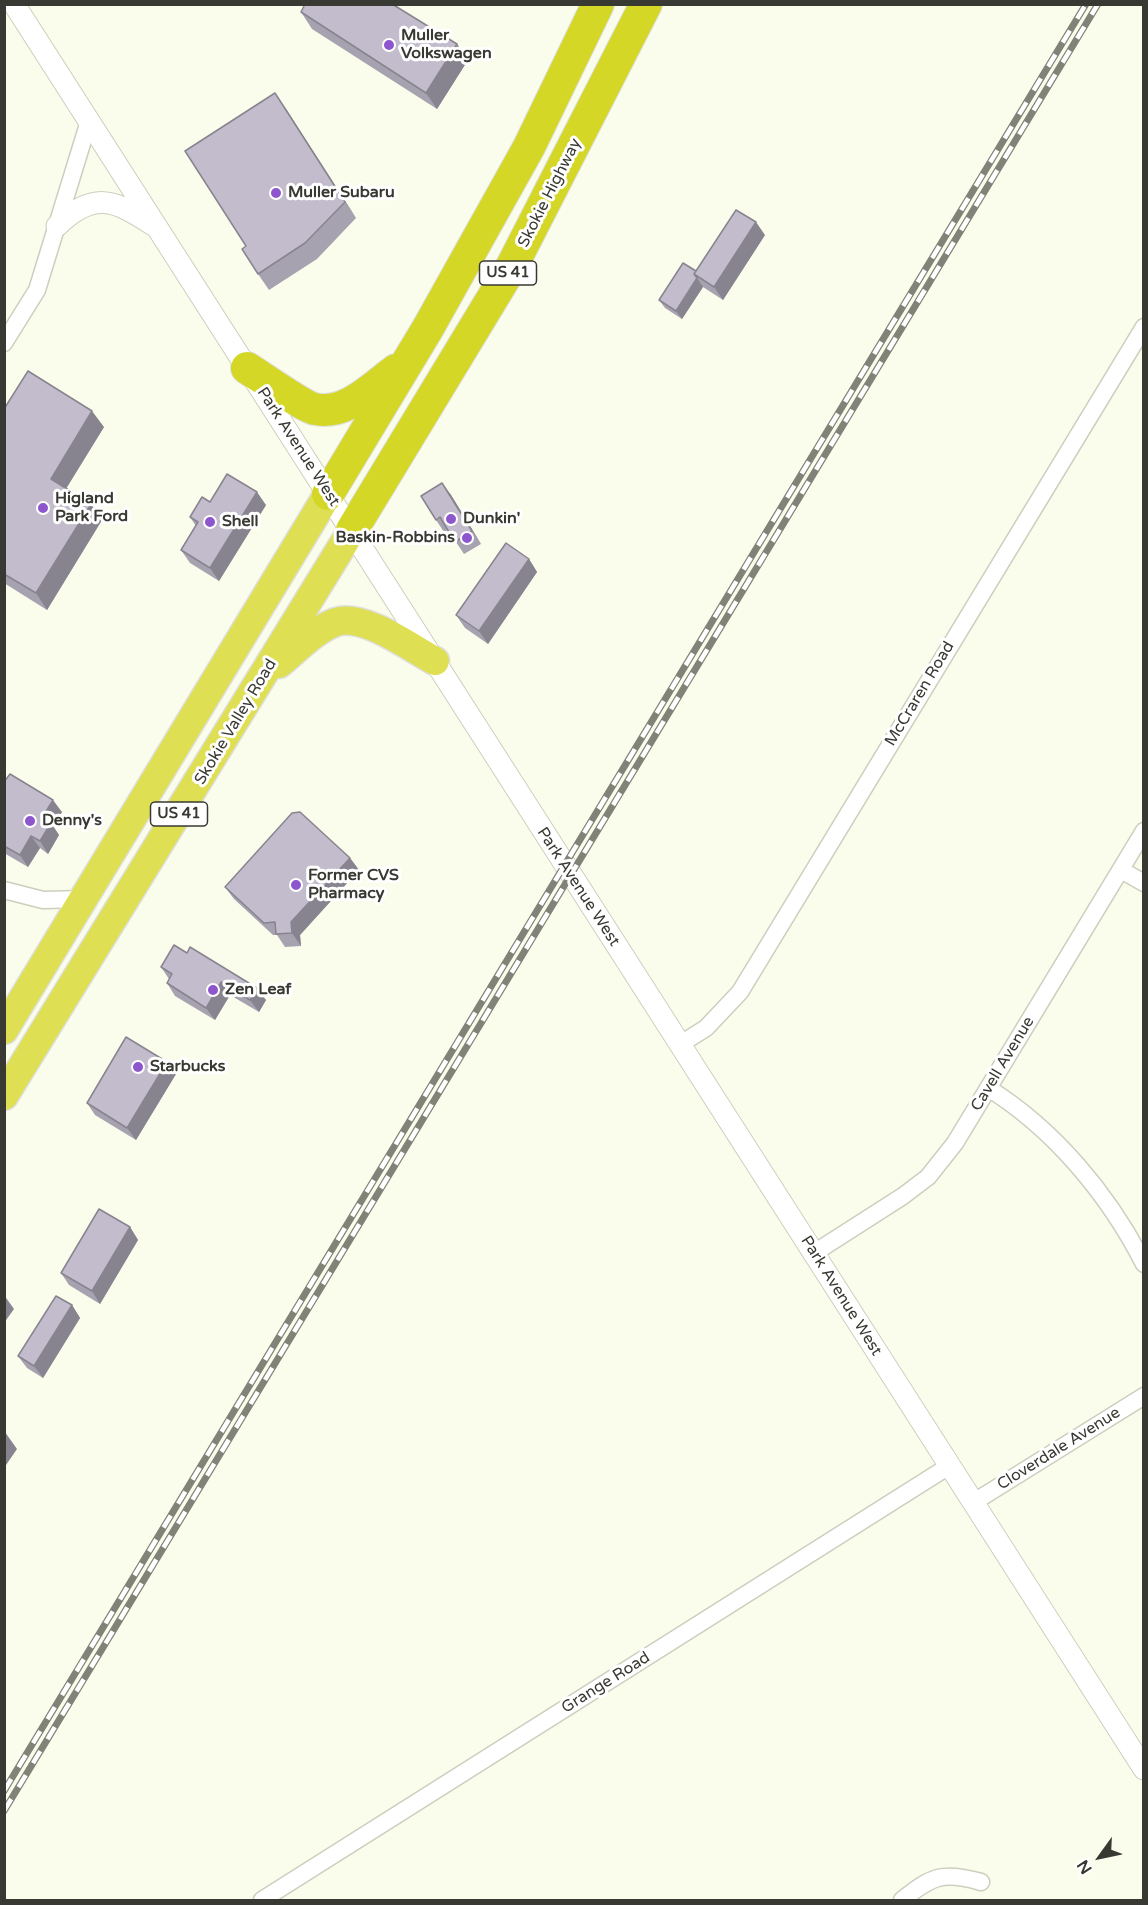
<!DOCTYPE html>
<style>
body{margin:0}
#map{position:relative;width:1148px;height:1905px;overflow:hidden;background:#fbfdec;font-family:"Varela Round",sans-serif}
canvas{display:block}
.frame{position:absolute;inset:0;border:6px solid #393933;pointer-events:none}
.north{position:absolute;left:1070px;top:1827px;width:60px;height:60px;-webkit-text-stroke:4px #fff;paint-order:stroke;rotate:237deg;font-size:16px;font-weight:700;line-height:24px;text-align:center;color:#393933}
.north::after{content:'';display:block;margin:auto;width:21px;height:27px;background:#393933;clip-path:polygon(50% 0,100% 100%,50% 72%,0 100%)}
</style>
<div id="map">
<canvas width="1148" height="1905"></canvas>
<div class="frame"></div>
<div class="north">N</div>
</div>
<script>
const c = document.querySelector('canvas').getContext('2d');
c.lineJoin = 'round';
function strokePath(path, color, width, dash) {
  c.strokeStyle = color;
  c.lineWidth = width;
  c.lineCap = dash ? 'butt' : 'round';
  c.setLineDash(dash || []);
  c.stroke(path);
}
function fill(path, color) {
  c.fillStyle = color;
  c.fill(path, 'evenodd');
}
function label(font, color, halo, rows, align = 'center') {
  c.font = font + ' "Varela Round",sans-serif';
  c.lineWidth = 6;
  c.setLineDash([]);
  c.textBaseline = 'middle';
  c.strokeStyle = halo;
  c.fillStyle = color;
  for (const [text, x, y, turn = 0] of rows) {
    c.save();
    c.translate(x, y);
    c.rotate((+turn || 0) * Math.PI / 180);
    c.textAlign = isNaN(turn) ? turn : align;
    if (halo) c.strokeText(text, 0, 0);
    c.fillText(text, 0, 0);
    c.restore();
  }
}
const minor = new Path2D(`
 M 4,343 L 37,290 L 89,121
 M 1121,870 L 1144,883
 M 4,890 L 43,900 L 84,899
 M 679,1045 L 706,1028 L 740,992 L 1144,327
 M 988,1088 C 1054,1129 1109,1195 1144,1264
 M 814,1253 L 903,1196 L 928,1177 L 955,1143 L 1144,831
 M 974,1502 L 1144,1396
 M 262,1900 L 949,1466
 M 902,1900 C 932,1876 943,1871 981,1882`);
const tertiary = new Path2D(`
 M 14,4 L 1144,1769
 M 57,226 C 93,191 114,199 153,225`);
const trunk = new Path2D(`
 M 279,664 C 296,650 316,629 336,622 C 364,613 411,648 435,661
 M 4,1030 L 328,494
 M 4,1096 L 352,530`);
const motorway = new Path2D(`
 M 247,368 C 260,376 304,407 315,409 C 346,416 374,386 396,370
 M 328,494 L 428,328 L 529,147 L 598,4
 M 352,530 L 512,266 L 646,4`);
strokePath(minor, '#cdcebe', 19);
strokePath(tertiary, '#cdcebe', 23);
strokePath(trunk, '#dfdfde', 31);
strokePath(motorway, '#dfdfde', 34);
strokePath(minor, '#fff', 16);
strokePath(tertiary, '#fff', 21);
strokePath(trunk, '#dedf52', 28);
strokePath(motorway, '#d5d727', 32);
const rail = new Path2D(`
 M 4,1791 L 1086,4
 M 4,1811 L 1098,4`);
strokePath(rail, '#828378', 7);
strokePath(rail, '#fff', 4.5, [14]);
fill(new Path2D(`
 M 301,12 L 457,44 L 468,60 L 437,109 L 312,29 Z
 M 286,109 L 356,218 L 317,259 L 269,290 L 258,274 L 246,246 Z
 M 765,235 L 723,300 L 703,287 L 682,319 L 665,308 L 659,300 L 696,271 Z
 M 4,409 L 104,427 L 66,489 L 91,504 L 102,520 L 47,610 L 4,583 Z
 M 442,483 L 451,495 L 481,544 L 464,554 L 448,530 L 444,532 L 436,520 Z
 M 210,502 L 266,505 L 219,581 L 190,563 L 181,550 L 196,526 L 190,517 Z
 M 529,559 L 537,572 L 488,644 L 465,628 L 456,615 Z
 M 4,782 L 62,812 L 53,826 L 59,835 L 48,854 L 40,848 L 28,867 L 4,853 Z
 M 350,858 L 359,870 L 300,935 L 301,946 L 285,947 L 277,935 L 273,935 L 234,899 L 225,887 Z
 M 174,945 L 266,1000 L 259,1012 L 230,995 L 215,1020 L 175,996 L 167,983 L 169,979 L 161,967 Z
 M 167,1062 L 176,1074 L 136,1140 L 95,1115 L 87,1103 Z
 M 130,1227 L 138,1240 L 100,1304 L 69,1285 L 61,1273 Z
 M 72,1305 L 80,1318 L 43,1378 L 27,1368 L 18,1356 Z`), '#a7a2af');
fill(new Path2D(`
 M 457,44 L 468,60 L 437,109 L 426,93 Z
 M 275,93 L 286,109 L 356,218 L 345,202 Z
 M 756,222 L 765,235 L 723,300 L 714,287 Z
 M 697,278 L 703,287 L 682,319 L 676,311 Z
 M 92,411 L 104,427 L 62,495 L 51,479 Z
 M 442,483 L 451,495 L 481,544 L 472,531 Z
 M 257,492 L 266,505 L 219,581 L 210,568 Z
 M 91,504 L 102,520 L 47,610 L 36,593 Z
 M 529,559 L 537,572 L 488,644 L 479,631 Z
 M 53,800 L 62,812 L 53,826 L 59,835 L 48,854 L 40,841 L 42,818 Z
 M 31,836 L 40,848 L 28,867 L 20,855 Z
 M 350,858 L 359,870 L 300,935 L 301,946 L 292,933 L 291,922 Z
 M 221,982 L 230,995 L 215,1020 L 206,1008 Z
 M 257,988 L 266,1000 L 259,1012 L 250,1000 Z
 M 167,1062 L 176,1074 L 136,1140 L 127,1128 Z
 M 130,1227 L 138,1240 L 100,1304 L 92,1291 Z
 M 4,1295 L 14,1309 L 4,1323 Z
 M 72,1305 L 80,1318 L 43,1378 L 34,1366 Z
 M 5,1432 L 17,1449 L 4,1468 L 4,1433 Z`), '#88848f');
const building = new Path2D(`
 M 305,4 L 392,4 L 457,44 L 426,93 L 301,12 Z
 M 275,93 L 345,202 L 305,243 L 258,274 L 242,249 L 246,246 L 185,151 Z
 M 736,210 L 756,222 L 714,287 L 694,274 Z
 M 683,263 L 696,271 L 694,274 L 697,278 L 676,311 L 659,300 Z
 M 28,371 L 92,411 L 51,479 L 91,504 L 36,593 L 4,574 L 4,409 Z
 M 227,474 L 257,492 L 210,568 L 181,550 L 198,522 L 190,517 L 202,497 L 210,502 Z
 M 442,483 L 472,531 L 455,542 L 440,517 L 436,520 L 421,496 Z
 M 506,543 L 529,559 L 479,631 L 456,615 Z
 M 10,774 L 53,800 L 42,818 L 51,823 L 40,841 L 31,836 L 20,855 L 4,846 L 4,782 Z
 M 300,812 L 350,858 L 291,922 L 292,933 L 276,934 L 275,922 L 264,923 L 225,887 L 292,813 Z
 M 174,945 L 187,953 L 190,947 L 257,988 L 250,1000 L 221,982 L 206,1008 L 167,983 L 172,974 L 161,967 Z
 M 126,1037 L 167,1062 L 127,1128 L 87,1103 Z
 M 99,1209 L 130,1227 L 92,1291 L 61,1273 Z
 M 56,1296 L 72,1305 L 34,1366 L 18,1356 Z`);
fill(building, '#c2bccc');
strokePath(building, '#88848f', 1.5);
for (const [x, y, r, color] of [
 [389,45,6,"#8e56cd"],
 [276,193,6,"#8e56cd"],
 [43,508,6,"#8e56cd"],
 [451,519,6,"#8e56cd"],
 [210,522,6,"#8e56cd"],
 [467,538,6,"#8e56cd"],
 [30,821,6,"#8e56cd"],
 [296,885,6,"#8e56cd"],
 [213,990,6,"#8e56cd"],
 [138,1067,6,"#8e56cd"]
]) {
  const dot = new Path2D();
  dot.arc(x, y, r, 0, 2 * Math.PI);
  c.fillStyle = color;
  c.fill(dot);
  strokePath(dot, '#fff', 2);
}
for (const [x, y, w] of [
 [508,273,57],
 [179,814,57]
]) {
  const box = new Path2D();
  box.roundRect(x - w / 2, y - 12, w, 24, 4.5);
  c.fillStyle = '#fff';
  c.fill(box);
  strokePath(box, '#393933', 1.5);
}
label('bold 15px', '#393933', null, [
 ["US 41",508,273],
 ["US 41",179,814]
]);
label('bold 16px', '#393933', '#fff', [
 ["Muller",401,36],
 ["Volkswagen",401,54],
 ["Muller Subaru",288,193],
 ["Higland",55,499],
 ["Park Ford",55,517],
 ["Dunkin'",463,519],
 ["Shell",222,522],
 ["Baskin-Robbins",455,538,"right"],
 ["Denny's",42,821],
 ["Former CVS",308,876],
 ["Pharmacy",308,894],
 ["Zen Leaf",225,990],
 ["Starbucks",150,1067]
], 'left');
label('16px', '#393933', '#fff', [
 ["Skokie Highway",550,193,-63],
 ["Park Avenue West",298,447,57],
 ["McCraren Road",920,694,-59],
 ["Skokie Valley Road",236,722,-59],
 ["Park Avenue West",578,887,57],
 ["Cavell Avenue",1003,1064,-59],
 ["Park Avenue West",841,1296,58],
 ["Cloverdale Avenue",1059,1449,-32],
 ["Grange Road",606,1683,-32]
]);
</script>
